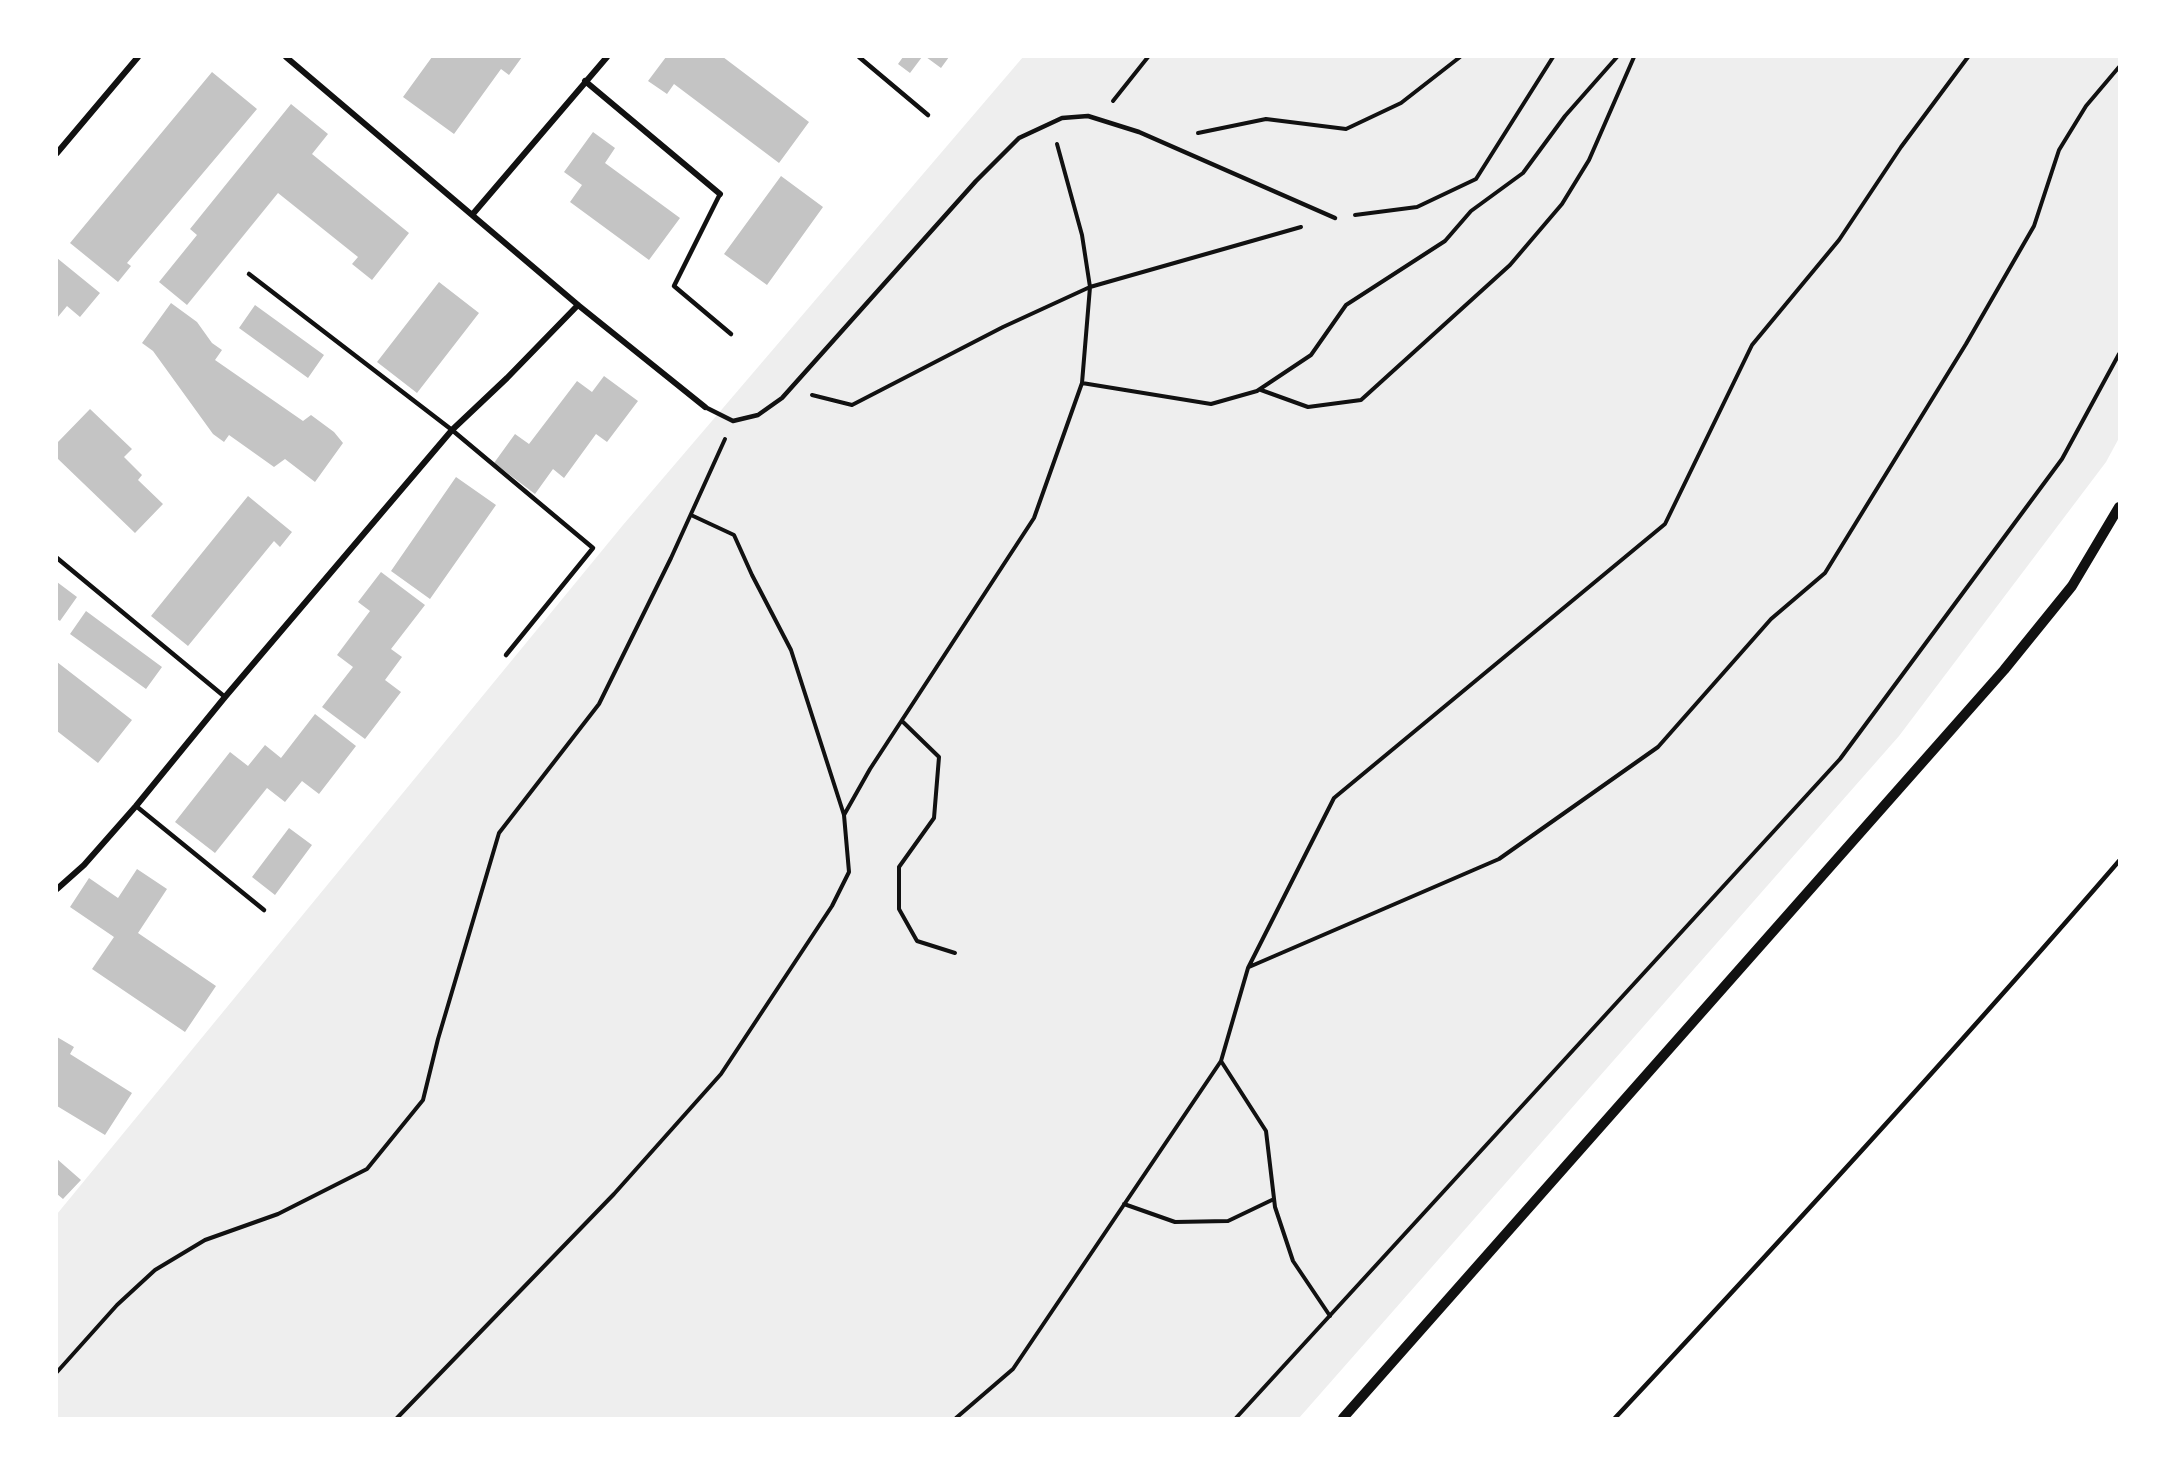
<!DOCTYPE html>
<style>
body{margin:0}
#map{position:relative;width:2176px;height:1475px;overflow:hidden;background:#fff;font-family:Quicksand,sans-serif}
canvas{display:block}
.frame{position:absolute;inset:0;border:58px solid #fff;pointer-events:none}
</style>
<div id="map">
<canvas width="2176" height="1475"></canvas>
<div class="frame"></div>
</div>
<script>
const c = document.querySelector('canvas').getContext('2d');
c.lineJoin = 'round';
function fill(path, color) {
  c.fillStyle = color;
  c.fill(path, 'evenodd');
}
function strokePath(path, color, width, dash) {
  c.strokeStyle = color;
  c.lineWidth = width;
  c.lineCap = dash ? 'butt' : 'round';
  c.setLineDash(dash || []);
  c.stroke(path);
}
fill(new Path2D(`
 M 1023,57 L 2119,57 L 2119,438 L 2106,462 L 1899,736 L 1299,1418 L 57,1418 L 57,1214 L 623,525 Z`), '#eee');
fill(new Path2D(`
 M 432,57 L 522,57 L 509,75 L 501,69 L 454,134 L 403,97 Z
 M 666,57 L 723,57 L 809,122 L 779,163 L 674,84 L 667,94 L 648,81 Z
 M 903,57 L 922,57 L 910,73 L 898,64 Z
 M 926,57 L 949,57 L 941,68 Z
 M 212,72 L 257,109 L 127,263 L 131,266 L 118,282 L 70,243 Z
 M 291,104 L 328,134 L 312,154 L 409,233 L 372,280 L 352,264 L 358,257 L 278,193 L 187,305 L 159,282 L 197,235 L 190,229 Z
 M 593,132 L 615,148 L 605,163 L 680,218 L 649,260 L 570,202 L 582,185 L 564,172 Z
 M 781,176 L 823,207 L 767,285 L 724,254 Z
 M 57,258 L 100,293 L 80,317 L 67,306 L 57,318 Z
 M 439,282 L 479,313 L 417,393 L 377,362 Z
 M 171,303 L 197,322 L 212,343 L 222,350 L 215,360 L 303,421 L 311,415 L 334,432 L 343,443 L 315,482 L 285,459 L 274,467 L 229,435 L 224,442 L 213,434 L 153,351 L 142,343 Z
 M 255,305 L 324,355 L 308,378 L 239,328 Z
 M 604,376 L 638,401 L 607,442 L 596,434 L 564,478 L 553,469 L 535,494 L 494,463 L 515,434 L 529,444 L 577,381 L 592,392 Z
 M 90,409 L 132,449 L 124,457 L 142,475 L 138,480 L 163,504 L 135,533 L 57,458 L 57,443 Z
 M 456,477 L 496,505 L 430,599 L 391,571 Z
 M 248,496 L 292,532 L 280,547 L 274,541 L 188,646 L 151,616 Z
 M 381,572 L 425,605 L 391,649 L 402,657 L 385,680 L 401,692 L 365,739 L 322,707 L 353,667 L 337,655 L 370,611 L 358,602 Z
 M 57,582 L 77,597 L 60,621 L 57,619 Z
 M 86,611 L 162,667 L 146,689 L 70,634 Z
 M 57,662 L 132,720 L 98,763 L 57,731 Z
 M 315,714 L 356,746 L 319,794 L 302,781 L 285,802 L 267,788 L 215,853 L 175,822 L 230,752 L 248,766 L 265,745 L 281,758 Z
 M 289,828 L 312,845 L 275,895 L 252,877 Z
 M 137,869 L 167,889 L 138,933 L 216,986 L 185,1032 L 92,969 L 114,937 L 70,907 L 89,878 L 118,898 Z
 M 57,1037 L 74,1047 L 70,1054 L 132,1093 L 105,1135 L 57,1106 Z
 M 57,1159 L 81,1180 L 63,1199 L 57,1194 Z`), '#c4c4c4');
strokePath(new Path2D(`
 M 1113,101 L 1148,57
 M 1198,133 L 1266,119 L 1346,129 L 1401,103 L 1460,57
 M 1355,215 L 1417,207 L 1476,179 L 1553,57
 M 1082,383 L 1211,404 L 1257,391 L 1311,355 L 1346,305 L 1445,241 L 1471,211 L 1523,173 L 1565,116 L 1617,57
 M 1261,390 L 1308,407 L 1361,400 L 1510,265 L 1562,204 L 1589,160 L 1634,57
 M 812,395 L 852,405 L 1003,327 L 1090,287 L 1301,227
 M 902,721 L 939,757 L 934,818 L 899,867 L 899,909 L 917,941 L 955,953
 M 844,815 L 870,769 L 1034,518 L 1082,383 L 1090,287 L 1082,235 L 1057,144
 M 1249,967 L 1499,859 L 1658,747 L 1771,619 L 1825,573 L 1966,344 L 2034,226 L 2059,150 L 2086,106 L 2119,67
 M 1221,1061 L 1266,1131 L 1275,1207 L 1293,1261 L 1330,1316
 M 1124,1204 L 1175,1222 L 1228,1221 L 1274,1199
 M 57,1372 L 117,1305 L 155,1270 L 205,1240 L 278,1214 L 367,1169 L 423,1100 L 438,1039 L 499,833 L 599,704 L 671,558 L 725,439
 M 397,1418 L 614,1194 L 721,1074 L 832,906 L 849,872 L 844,815 L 791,650 L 752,575 L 734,535 L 691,515
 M 956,1418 L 1013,1369 L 1221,1061 L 1248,968 L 1334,798 L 1665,524 L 1752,345 L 1839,240 L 1901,147 L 1968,57
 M 1236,1418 L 1840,759 L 2062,459 L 2119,354`), '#111', 4);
strokePath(new Path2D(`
 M 859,57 L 928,115
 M 720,194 L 674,286 L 731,334
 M 249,274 L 452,430 L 593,548 L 506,655
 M 705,407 L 733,421 L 758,415 L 782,398 L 976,181 L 1019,138 L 1062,118 L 1088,116 L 1139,132 L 1335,218
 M 57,558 L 225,697
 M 136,806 L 264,910
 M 1615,1418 C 1786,1235 1955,1051 2119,861`), '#111', 4.5);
strokePath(new Path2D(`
 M 286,57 L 578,305 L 705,407
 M 585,81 L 720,194
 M 57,153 L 138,57
 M 472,215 L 607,57
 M 57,889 L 84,865 L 136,806 L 225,697 L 452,430 L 507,378 L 578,305`), '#111', 6);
strokePath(new Path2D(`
 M 1343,1418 L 2004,670 L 2072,586 L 2119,507`), '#111', 10);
</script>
